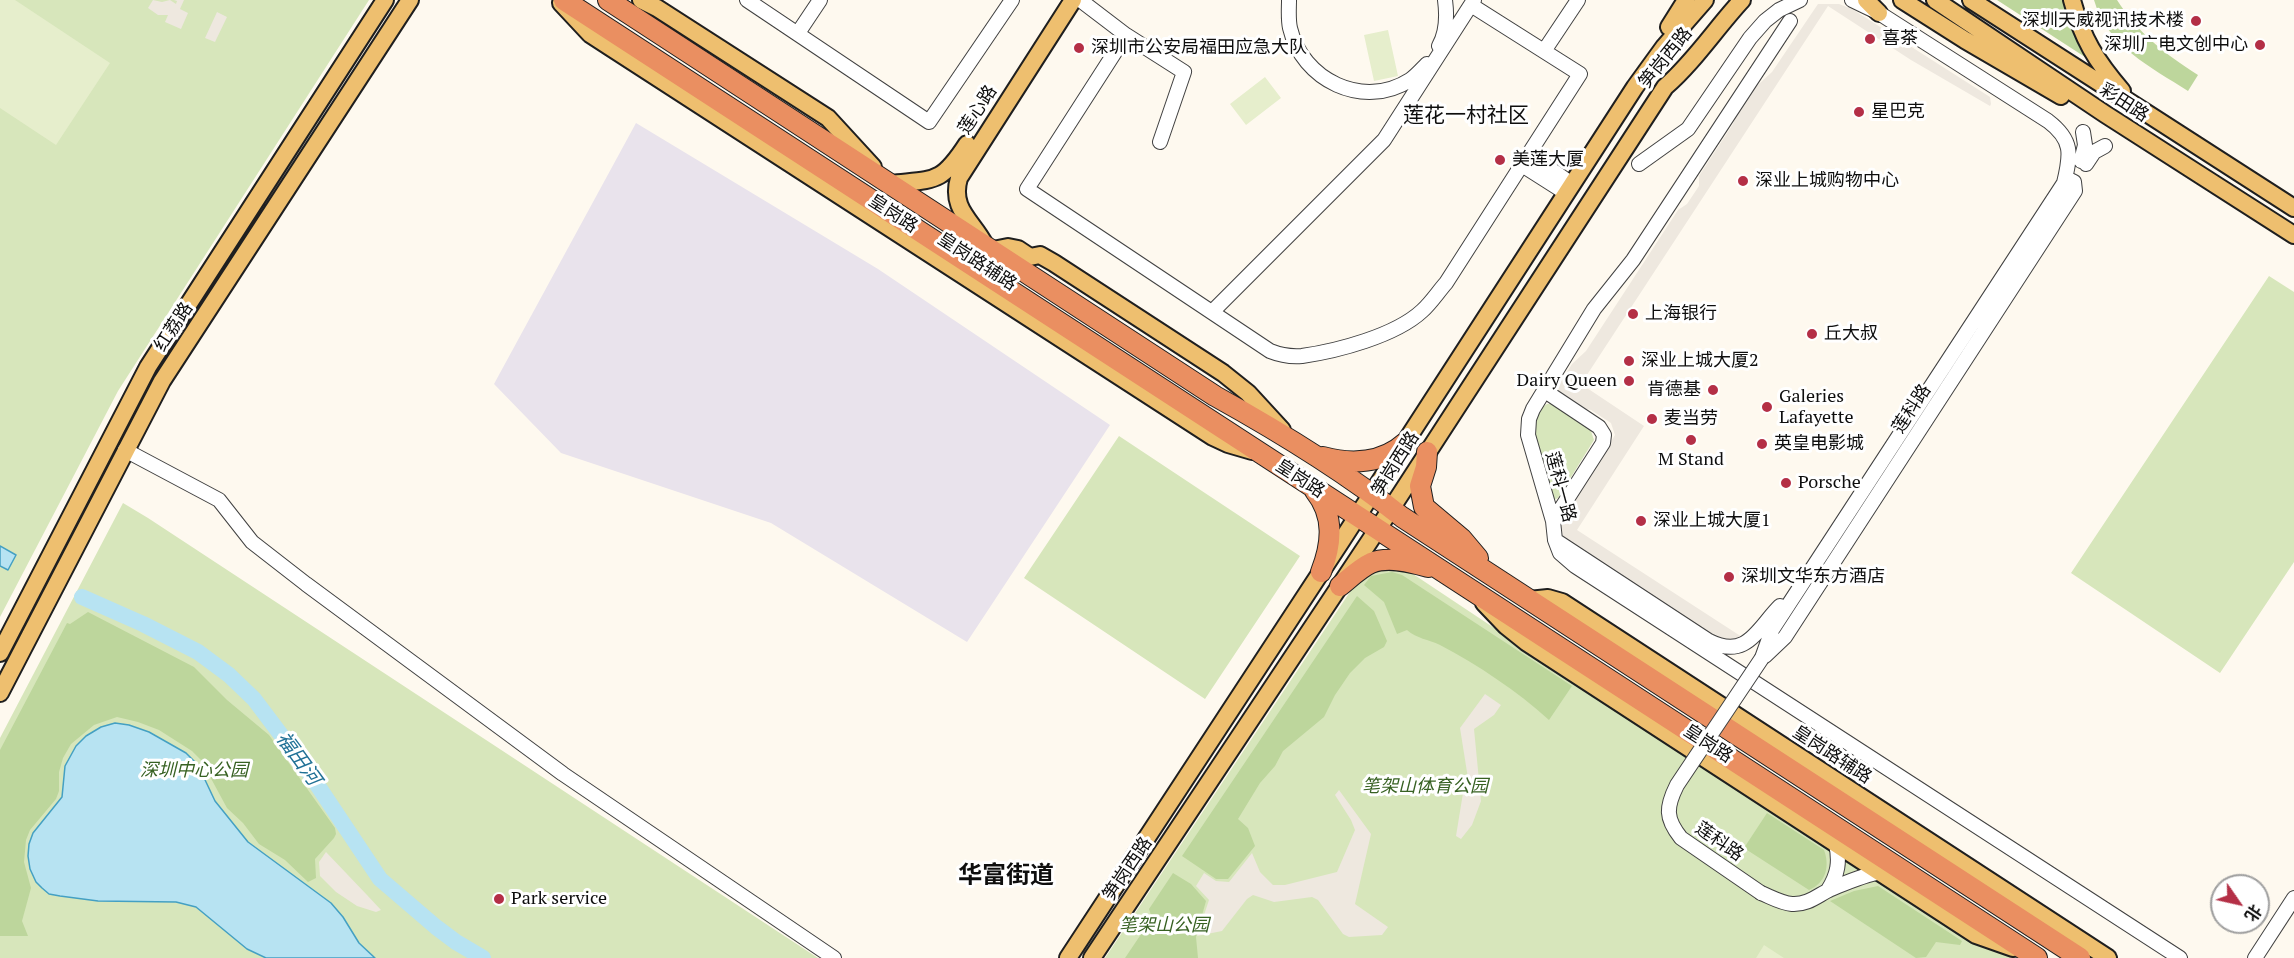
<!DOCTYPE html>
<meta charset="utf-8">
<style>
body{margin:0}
#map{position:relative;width:2294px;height:958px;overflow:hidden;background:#fef9ef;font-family:"PT Serif","Noto Sans SC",serif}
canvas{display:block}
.north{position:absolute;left:2210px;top:874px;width:60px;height:60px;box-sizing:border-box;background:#fff;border:2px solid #9f9f9f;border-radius:50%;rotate:124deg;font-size:16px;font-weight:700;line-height:24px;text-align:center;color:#0e0e0e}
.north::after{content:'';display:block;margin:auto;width:21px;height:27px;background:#b42f46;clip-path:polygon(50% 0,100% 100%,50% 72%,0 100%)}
</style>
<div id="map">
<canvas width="2294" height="958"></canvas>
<div class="north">北</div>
</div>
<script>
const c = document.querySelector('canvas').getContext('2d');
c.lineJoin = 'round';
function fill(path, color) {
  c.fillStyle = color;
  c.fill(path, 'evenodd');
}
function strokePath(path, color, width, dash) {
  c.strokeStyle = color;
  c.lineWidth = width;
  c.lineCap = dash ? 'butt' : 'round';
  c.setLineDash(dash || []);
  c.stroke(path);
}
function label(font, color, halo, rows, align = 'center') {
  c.font = font + ' "PT Serif","Noto Sans SC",serif';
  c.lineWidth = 6;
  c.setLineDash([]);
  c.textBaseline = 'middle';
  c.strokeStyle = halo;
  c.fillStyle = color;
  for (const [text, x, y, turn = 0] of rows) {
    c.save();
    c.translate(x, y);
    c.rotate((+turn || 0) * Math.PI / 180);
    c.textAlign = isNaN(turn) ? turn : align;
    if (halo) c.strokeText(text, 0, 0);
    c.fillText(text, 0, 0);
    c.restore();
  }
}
fill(new Path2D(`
 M 636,123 L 878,269 L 1110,425 L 967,642 L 771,523 L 561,453 L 494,384 Z`), '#e9e3ec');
fill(new Path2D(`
 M 0,0 L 369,0 L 118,391 L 0,617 Z
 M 2269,276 L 2294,292 L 2294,562 L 2220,673 L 2071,573 Z
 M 1547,404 L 1553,404 L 1590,428 L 1594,440 L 1558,498 L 1554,500 L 1533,428 C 1535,419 1538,409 1547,404 Z
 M 1119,436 L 1300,556 L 1205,699 L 1024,578 Z
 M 123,503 L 148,518 L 818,958 L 0,958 L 0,738 Z
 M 1380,564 L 1410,572 L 1628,717 L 1996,952 L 2015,958 L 1105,958 L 1358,580 Z`), '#d7e6bb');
fill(new Path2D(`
 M 1997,0 L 2064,0 L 2069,23 L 2085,57 Z
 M 2094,0 L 2117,0 C 2138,33 2165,54 2198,75 L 2188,91 C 2151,67 2107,46 2094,0 Z
 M 1392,572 L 1402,575 L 1572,686 L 1549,720 C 1517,691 1478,665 1440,645 C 1428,639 1417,639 1407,630 L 1397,634 L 1384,602 L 1364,585 L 1371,576 Z
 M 1357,596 L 1374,611 L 1387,641 L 1384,647 L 1365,658 L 1350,673 L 1335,695 L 1324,717 L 1283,751 L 1275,766 L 1260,783 L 1238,819 L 1248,828 L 1255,846 L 1228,879 L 1216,879 L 1182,856 Z
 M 88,612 L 194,667 L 227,700 L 269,735 L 335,828 L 336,834 L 334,838 L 315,859 L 316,878 L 308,882 L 285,860 L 259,844 L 243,823 L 227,808 L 201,760 L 192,751 L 159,730 L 138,722 L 117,717 L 94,725 L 71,744 L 63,758 L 59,772 L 59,791 L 56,799 L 30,830 L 26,840 L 24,862 L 31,888 L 22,921 L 28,936 L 0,936 L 0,750 L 67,623 L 70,624 Z
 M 1767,813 L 1824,850 C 1830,866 1826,883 1809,890 L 1744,848 Z
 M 1173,873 L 1191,884 L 1206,901 L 1196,937 L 1198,958 L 1125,958 L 1152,918 L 1149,909 Z
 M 1878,886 L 1962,941 L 1960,945 L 1936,942 L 1926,957 L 1916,958 L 1830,901 L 1854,891 Z`), '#bdd69c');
fill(new Path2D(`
 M 0,0 L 15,0 L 110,63 L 56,145 L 0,108 Z
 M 1388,30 L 1398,76 L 1374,81 L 1364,35 Z
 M 1265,77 L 1281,98 L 1246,125 L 1230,104 Z
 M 1764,945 L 1784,958 L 1756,958 Z`), '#e6eecc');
fill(new Path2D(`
 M 153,0 L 162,2 L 170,0 L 176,4 L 177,1 L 174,0 L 184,0 L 180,9 L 188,13 L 181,29 L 165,22 L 168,15 L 158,15 L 148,8 Z
 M 1818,4 L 1839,4 L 1852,9 L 1990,97 L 1991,104 L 1990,106 L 1911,60 L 1828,6 L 1581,384 L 1644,426 L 1577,530 L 1742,637 L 1731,641 L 1715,638 L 1562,537 L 1559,530 L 1559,520 L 1577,497 L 1615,435 L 1611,423 L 1591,410 L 1577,407 L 1559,394 L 1558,386 L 1572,364 L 1586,351 L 1678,210 L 1687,204 L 1699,186 L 1699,176 L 1733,124 L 1740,105 L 1749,93 L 1772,72 Z
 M 217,12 L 227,17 L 215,42 L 205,38 Z
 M 1485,694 L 1501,705 L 1494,715 L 1474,729 L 1481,801 L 1472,825 L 1461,839 L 1456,836 L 1463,793 L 1470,791 L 1460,728 Z
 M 1339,790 L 1371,834 L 1355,904 L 1388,927 L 1382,935 L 1349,937 L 1343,934 L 1318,900 L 1312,897 L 1274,902 L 1253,895 L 1247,899 L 1222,931 L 1197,936 L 1209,900 L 1196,886 L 1204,873 L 1216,881 L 1229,882 L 1252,853 L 1260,872 L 1273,885 L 1285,885 L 1337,872 L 1355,830 L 1351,820 L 1335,795 Z
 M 326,852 L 367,895 L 381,910 L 376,912 L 357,906 L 336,892 L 320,876 L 319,862 Z`), '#eee8df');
const water = new Path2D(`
 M 0,546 L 16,555 L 8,570 L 0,566 Z
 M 115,723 L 129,725 L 149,732 L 186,753 L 198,765 L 215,801 L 248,842 L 331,903 L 343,917 L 359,943 L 375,958 L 266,958 L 247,949 L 196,907 L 176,902 L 98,901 L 60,896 L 49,894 L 42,888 L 36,882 L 30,869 L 28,856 L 29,844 L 33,833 L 62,797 L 65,766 L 76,746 L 86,736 L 101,727 Z`);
fill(water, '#b7e3f2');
strokePath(water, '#44a0c3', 1.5);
strokePath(new Path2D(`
 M 82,597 L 143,624 L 198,652 L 229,675 L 254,699 L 306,768 L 380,879 L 436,927 L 456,942 L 483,958`), '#b7e3f2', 16);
const minor = new Path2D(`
 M 747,0 L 929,122 L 1012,0
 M 1080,0 L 1126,35 L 1184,72 L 1160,142
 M 1289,0 C 1289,9 1288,19 1290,28 C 1302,80 1363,110 1410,80 C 1416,76 1422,69 1427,64
 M 1790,21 L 1633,260 L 1594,309 L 1533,409 L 1529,419 L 1528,435 L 1553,521 L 1555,540 L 1560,553 L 1575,566 L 2180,958
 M 798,33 L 820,0
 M 1126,35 L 1027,189 L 1270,351 C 1280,355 1290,357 1302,356 C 1337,351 1395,336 1422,311 C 1431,303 1438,292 1446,283 L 1580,74 L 1471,5
 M 1439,46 C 1447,32 1447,15 1445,0
 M 1544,51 L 1578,0
 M 1529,154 L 1572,184
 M 2081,161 L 2085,145 L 2083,132
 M 1639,164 L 1688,129 L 1750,38 L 1765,21 L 1779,10 L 1800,0
 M 2086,164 L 2094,152 L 2105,146
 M 1522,165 L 1566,193
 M 1212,312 L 1384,140 L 1474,0
 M 1545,391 L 1599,427 L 1604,435 L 1603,443 L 1553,521
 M 125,450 L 219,500 L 252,542 L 306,584 L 563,774 L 834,958
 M 1555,540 L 1709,641 C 1747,660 1757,629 1780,606
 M 1765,656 L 1785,637 L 2075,191 L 2074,182 L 2070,180 L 2064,183
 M 1762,658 L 1772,630 L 2064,183 C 2071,154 2073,140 2048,121 L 1879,13 L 1852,0
 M 1828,890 C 1838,874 1840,862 1836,844
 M 1761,893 C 1771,897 1781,903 1792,904 C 1808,905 1818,895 1831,889 C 1848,882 1863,875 1881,872
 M 2255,958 L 2294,898`);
const major = new Path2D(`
 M 641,0 L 657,8 L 828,118 L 873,167
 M 1866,0 L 1879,13
 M 1902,0 L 1965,40 L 2061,96
 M 1935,0 L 2105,114 L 2294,235
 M 1971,0 L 2294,208
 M 2072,0 C 2082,38 2096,61 2122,91
 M 561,3 L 590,34 L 610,47 L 1213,437 L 1228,444 L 1252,451
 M 1669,27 L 1686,0
 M 891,184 C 935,179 941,184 967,144
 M 985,245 C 972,220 950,209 959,178 L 1073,0
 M 993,250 L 1008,247 L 1018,249 L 1030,257 L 1040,255 L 1054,263 L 1223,373 L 1248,393 L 1282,430
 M 1529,600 L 1548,598 L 1562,602 L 2108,958
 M 1484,603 L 1506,626 L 1526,642 L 1976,935 L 2013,948
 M 0,653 L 148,367 L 385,0
 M 0,693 L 162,381 L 410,0
 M 1068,958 L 1342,540 L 1635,87 L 1664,47 L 1705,0
 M 1092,958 L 1391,509 L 1665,87 C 1694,62 1716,28 1742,0`);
const highway = new Path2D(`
 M 564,0 L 2037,958
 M 608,0 L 1215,396 C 1280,432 1344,471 1402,517 L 2080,958
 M 1427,452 L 1426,467 L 1420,486 L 1424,507 L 1462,539 L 1478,558
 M 1323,457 C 1352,465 1383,463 1405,443
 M 1315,491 C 1335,516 1332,544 1321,572
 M 1340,586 C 1350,578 1360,568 1371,563 C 1388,556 1411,562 1428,567`);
strokePath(minor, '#414141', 16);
strokePath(major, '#1f1f1f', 20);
strokePath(highway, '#1f1f1f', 22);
strokePath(minor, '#fff', 14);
strokePath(major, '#eebf6f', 16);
strokePath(highway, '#ea8f61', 20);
const minorBridge = new Path2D(`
 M 1761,893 L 1681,838 C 1665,818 1666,807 1677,785 L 1762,658`);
strokePath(minorBridge, '#414141', 16, []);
strokePath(minorBridge, '#fff', 14);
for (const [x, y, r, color] of [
 [2196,21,6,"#b42f46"],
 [1870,39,6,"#b42f46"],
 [2260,45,6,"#b42f46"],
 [1079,48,6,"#b42f46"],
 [1859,112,6,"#b42f46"],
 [1500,160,6,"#b42f46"],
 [1743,181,6,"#b42f46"],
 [1633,314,6,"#b42f46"],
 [1812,334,6,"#b42f46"],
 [1629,361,6,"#b42f46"],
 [1629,381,6,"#b42f46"],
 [1713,390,6,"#b42f46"],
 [1767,407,6,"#b42f46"],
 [1652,419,6,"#b42f46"],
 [1691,440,6,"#b42f46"],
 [1762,444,6,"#b42f46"],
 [1786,483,6,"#b42f46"],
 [1641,521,6,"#b42f46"],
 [1729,577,6,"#b42f46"],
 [499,899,6,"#b42f46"]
]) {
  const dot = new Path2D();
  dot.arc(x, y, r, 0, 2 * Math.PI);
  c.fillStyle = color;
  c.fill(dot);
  strokePath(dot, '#fff', 2);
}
label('18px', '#0e0e0e', '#fff', [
 ["深圳天威视讯技术楼",2184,21,"right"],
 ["喜茶",1882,39],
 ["深圳广电文创中心",2248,45,"right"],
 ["深圳市公安局福田应急大队",1091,48],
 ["星巴克",1871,112],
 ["美莲大厦",1512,160],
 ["深业上城购物中心",1755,181],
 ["上海银行",1645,314],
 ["丘大叔",1824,334],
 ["深业上城大厦2",1641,361],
 ["Dairy Queen",1617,381,"right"],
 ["肯德基",1701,390,"right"],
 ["Galeries",1779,397],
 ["Lafayette",1779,418],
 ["麦当劳",1664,419],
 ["英皇电影城",1774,444],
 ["M Stand",1691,460,"center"],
 ["Porsche",1798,483],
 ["深业上城大厦1",1653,521],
 ["深圳文华东方酒店",1741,577],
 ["Park service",511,899]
], 'left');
label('18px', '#0e0e0e', '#fff', [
 ["笋岗西路",1666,58,-51],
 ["彩田路",2124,103,33],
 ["莲心路",978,110,-57],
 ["皇岗路",893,214,33],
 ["皇岗路辅路",977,262,33],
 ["红荔路",174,327,-57],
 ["莲科路",1912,409,-57],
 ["笋岗西路",1396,464,-58],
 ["皇岗路",1300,479,33],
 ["莲科一路",1560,487,75],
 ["皇岗路",1708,744,33],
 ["皇岗路辅路",1832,755,33],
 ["莲科路",1719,842,35],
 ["笋岗西路",1128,869,-56]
]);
label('italic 18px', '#376122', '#fff', [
 ["深圳中心公园",194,771],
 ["笔架山体育公园",1425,787],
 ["笔架山公园",1164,926]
]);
label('italic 20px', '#207196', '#fff', [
 ["福田河",298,759,54]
]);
label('21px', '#0e0e0e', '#fff', [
 ["莲花一村社区",1466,116]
]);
label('bold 24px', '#0e0e0e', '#fff', [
 ["华富街道",1006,876]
]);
</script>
